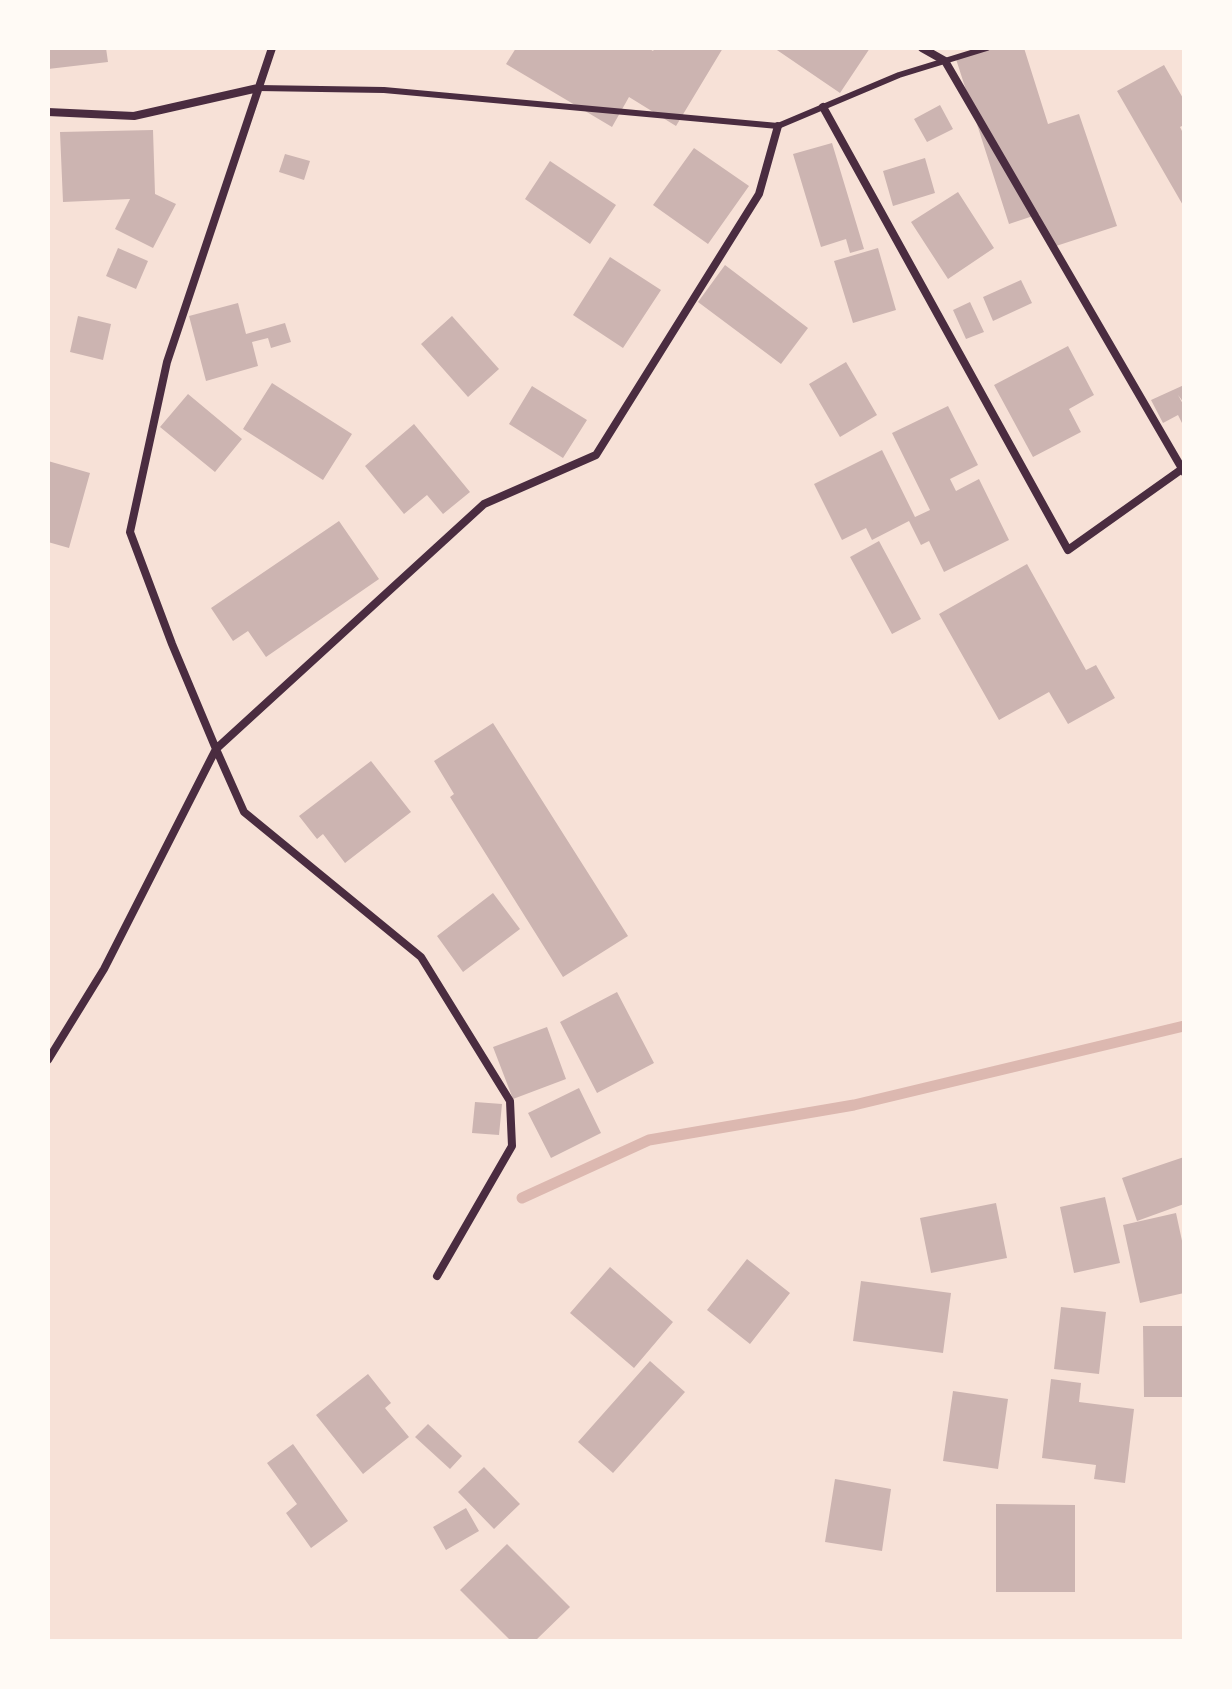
<!DOCTYPE html>
<style>
body{margin:0}
#map{position:relative;width:1232px;height:1689px;overflow:hidden;background:#f7e1d7;font-family:Overpass,sans-serif}
canvas{display:block}
.frame{position:absolute;inset:0;border:50px solid #fffaf5;pointer-events:none}
</style>
<div id="map">
<canvas width="1232" height="1689"></canvas>
<div class="frame"></div>
</div>
<script>
const c = document.querySelector('canvas').getContext('2d');
c.lineJoin = 'round';
function strokePath(path, color, width, dash) {
  c.strokeStyle = color;
  c.lineWidth = width;
  c.lineCap = dash ? 'butt' : 'round';
  c.setLineDash(dash || []);
  c.stroke(path);
}
function fill(path, color) {
  c.fillStyle = color;
  c.fill(path, 'evenodd');
}
strokePath(new Path2D(`
 M 522,1198 L 649,1140 L 854,1105 L 1184,1026`), '#dcb8b0', 11);
fill(new Path2D(`
 M 48,48 L 106,48 L 108,62 L 48,69 Z
 M 516,48 L 648,48 L 653,51 L 655,48 L 723,48 L 676,126 L 629,97 L 612,127 L 506,64 Z
 M 774,48 L 870,48 L 840,93 Z
 M 989,48 L 1024,48 L 1048,124 L 1079,114 L 1117,226 L 1050,248 L 1039,214 L 1009,224 L 956,59 Z
 M 1164,65 L 1184,100 L 1184,125 L 1180,127 L 1184,135 L 1184,207 L 1117,91 Z
 M 940,105 L 953,129 L 927,142 L 914,119 Z
 M 153,130 L 155,194 L 176,204 L 153,248 L 115,229 L 130,199 L 63,202 L 60,132 Z
 M 832,143 L 864,249 L 850,253 L 846,239 L 821,247 L 793,154 Z
 M 694,148 L 749,186 L 708,244 L 653,205 Z
 M 285,154 L 310,161 L 304,180 L 279,172 Z
 M 925,158 L 935,193 L 893,206 L 883,171 Z
 M 550,161 L 616,205 L 590,244 L 525,199 Z
 M 958,192 L 994,248 L 948,279 L 911,222 Z
 M 118,248 L 148,261 L 136,289 L 106,276 Z
 M 878,248 L 896,310 L 853,323 L 834,261 Z
 M 610,257 L 661,290 L 623,348 L 573,315 Z
 M 725,265 L 808,328 L 781,364 L 698,302 Z
 M 1021,280 L 1032,303 L 993,321 L 983,297 Z
 M 970,302 L 984,332 L 966,339 L 953,310 Z
 M 238,303 L 246,334 L 285,323 L 291,342 L 271,348 L 268,338 L 252,342 L 258,366 L 206,381 L 189,316 Z
 M 78,316 L 111,324 L 103,360 L 70,352 Z
 M 452,316 L 499,369 L 468,397 L 421,344 Z
 M 1068,346 L 1094,395 L 1069,409 L 1081,432 L 1033,457 L 994,385 Z
 M 846,362 L 877,415 L 840,437 L 809,384 Z
 M 272,383 L 352,434 L 323,480 L 243,429 Z
 M 1184,385 L 1184,403 L 1178,395 L 1184,406 L 1184,427 L 1178,415 L 1163,423 L 1151,400 Z
 M 532,386 L 587,420 L 563,458 L 509,424 Z
 M 188,394 L 242,439 L 215,472 L 160,427 Z
 M 948,406 L 978,465 L 950,479 L 956,491 L 979,479 L 1009,540 L 944,572 L 929,541 L 921,545 L 909,521 L 872,540 L 866,528 L 842,540 L 814,484 L 882,450 L 915,517 L 930,510 L 892,433 Z
 M 414,424 L 470,492 L 443,514 L 427,495 L 404,514 L 365,466 Z
 M 48,461 L 90,473 L 69,548 L 48,542 Z
 M 339,521 L 379,579 L 266,657 L 248,631 L 233,641 L 211,608 Z
 M 879,541 L 921,619 L 892,634 L 850,557 Z
 M 1027,564 L 1086,670 L 1096,665 L 1115,698 L 1068,724 L 1049,692 L 999,720 L 939,614 Z
 M 493,723 L 628,936 L 563,977 L 450,797 L 454,794 L 434,761 Z
 M 371,761 L 411,812 L 345,863 L 323,834 L 317,839 L 299,816 Z
 M 493,893 L 520,929 L 463,972 L 437,936 Z
 M 617,992 L 654,1063 L 597,1093 L 560,1022 Z
 M 547,1027 L 566,1079 L 513,1099 L 493,1047 Z
 M 579,1088 L 601,1133 L 551,1158 L 528,1113 Z
 M 475,1102 L 502,1104 L 499,1135 L 472,1133 Z
 M 1184,1157 L 1184,1204 L 1137,1221 L 1122,1178 Z
 M 1105,1197 L 1120,1263 L 1074,1273 L 1060,1207 Z
 M 996,1203 L 1007,1258 L 931,1273 L 920,1218 Z
 M 1176,1213 L 1184,1250 L 1184,1293 L 1140,1303 L 1123,1225 Z
 M 747,1259 L 790,1293 L 750,1344 L 707,1310 Z
 M 610,1267 L 673,1322 L 634,1368 L 570,1313 Z
 M 861,1281 L 951,1293 L 943,1353 L 853,1341 Z
 M 1061,1307 L 1106,1312 L 1099,1374 L 1054,1369 Z
 M 1143,1326 L 1184,1326 L 1184,1397 L 1144,1397 Z
 M 650,1361 L 685,1392 L 613,1473 L 578,1442 Z
 M 368,1374 L 391,1403 L 385,1408 L 409,1437 L 363,1474 L 316,1415 Z
 M 1051,1379 L 1081,1383 L 1079,1402 L 1134,1409 L 1125,1483 L 1094,1479 L 1096,1465 L 1042,1458 Z
 M 953,1391 L 1008,1399 L 998,1469 L 943,1461 Z
 M 428,1424 L 462,1456 L 450,1469 L 415,1437 Z
 M 293,1444 L 348,1521 L 311,1548 L 286,1513 L 297,1504 L 267,1463 Z
 M 484,1467 L 520,1504 L 494,1529 L 458,1492 Z
 M 835,1479 L 891,1489 L 882,1551 L 825,1542 Z
 M 996,1504 L 1075,1505 L 1075,1592 L 996,1592 Z
 M 466,1508 L 479,1531 L 446,1550 L 433,1527 Z
 M 507,1544 L 570,1607 L 535,1641 L 511,1641 L 460,1590 Z`), '#ccb4b1');
strokePath(new Path2D(`
 M 258,88 L 384,90 L 778,126 L 899,75 L 987,48`), '#4a2c40', 6);
strokePath(new Path2D(`
 M 922,48 L 945,61 L 1184,472
 M 823,107 L 1068,550 L 1182,469
 M 48,112 L 134,116 L 258,88
 M 48,1060 L 104,969 L 216,749 L 172,644 L 130,532 L 167,362 L 272,48
 M 437,1276 L 512,1146 L 510,1101 L 421,957 L 244,812 L 216,749 L 484,504 L 596,455 L 759,194 L 778,126`), '#4a2c40', 8);
</script>
